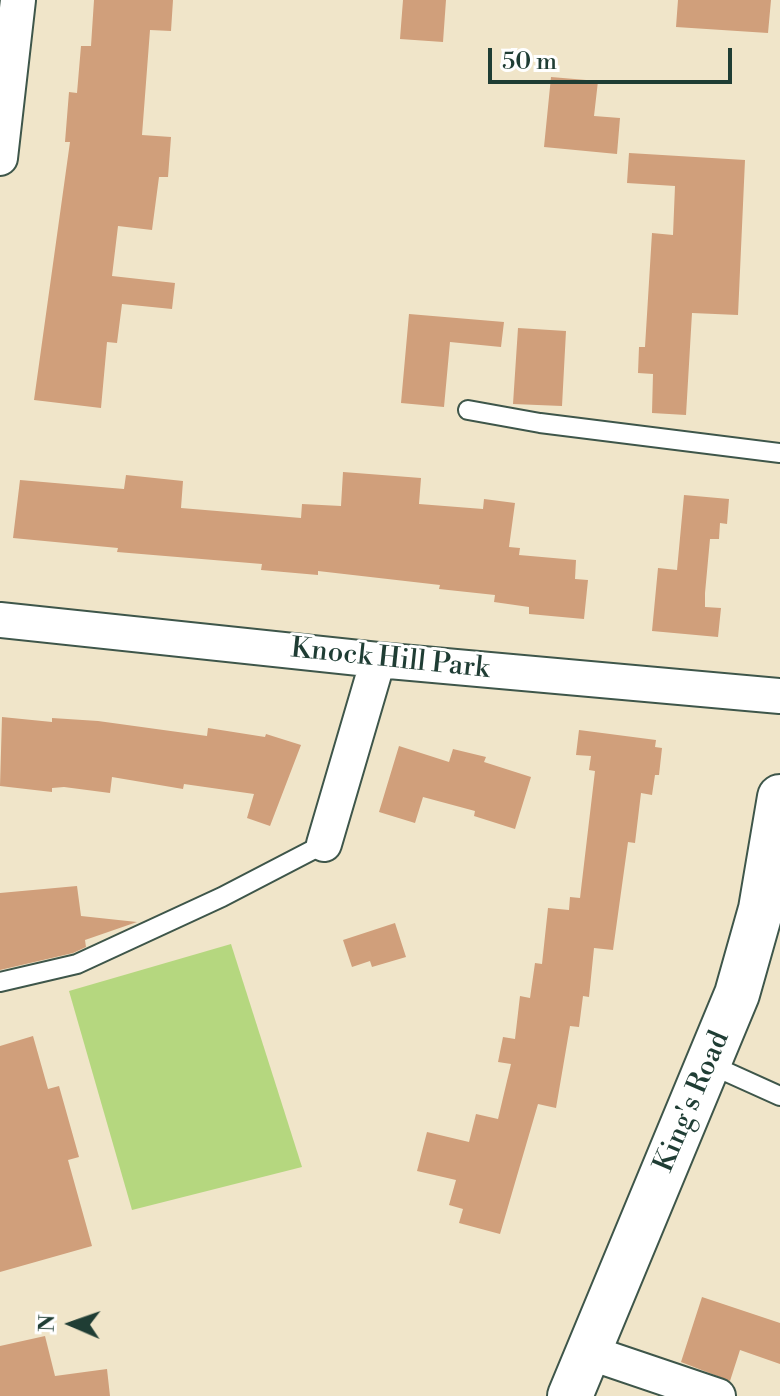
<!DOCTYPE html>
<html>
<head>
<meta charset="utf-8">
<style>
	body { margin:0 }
	#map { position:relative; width:780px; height:1396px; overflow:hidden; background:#f0e5c9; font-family:"Libre Bodoni",serif }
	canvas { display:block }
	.north { position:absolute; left:32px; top:1284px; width:80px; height:80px; -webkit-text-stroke:6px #fff; paint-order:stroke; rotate:272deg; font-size:22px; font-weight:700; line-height:32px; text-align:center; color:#1f3d34 }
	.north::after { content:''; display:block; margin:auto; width:28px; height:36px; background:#1f3d34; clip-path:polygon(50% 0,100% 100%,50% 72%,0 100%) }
	.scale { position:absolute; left:488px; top:48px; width:244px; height:36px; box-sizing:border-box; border:4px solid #1f3d34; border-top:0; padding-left:10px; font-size:24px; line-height:28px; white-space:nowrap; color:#1f3d34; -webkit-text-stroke:6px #fff; paint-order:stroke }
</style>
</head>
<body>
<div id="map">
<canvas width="780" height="1396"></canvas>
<div class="north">N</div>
<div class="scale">50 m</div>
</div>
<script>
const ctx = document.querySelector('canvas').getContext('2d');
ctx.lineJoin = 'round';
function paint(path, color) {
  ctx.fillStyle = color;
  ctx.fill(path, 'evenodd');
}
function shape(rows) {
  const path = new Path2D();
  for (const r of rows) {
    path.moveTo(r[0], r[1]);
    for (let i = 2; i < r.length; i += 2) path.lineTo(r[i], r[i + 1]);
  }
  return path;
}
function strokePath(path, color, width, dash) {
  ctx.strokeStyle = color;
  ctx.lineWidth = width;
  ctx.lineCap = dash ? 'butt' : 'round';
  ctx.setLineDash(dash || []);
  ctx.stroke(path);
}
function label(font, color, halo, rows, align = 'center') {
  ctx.font = font + ' "Libre Bodoni",serif';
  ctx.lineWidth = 6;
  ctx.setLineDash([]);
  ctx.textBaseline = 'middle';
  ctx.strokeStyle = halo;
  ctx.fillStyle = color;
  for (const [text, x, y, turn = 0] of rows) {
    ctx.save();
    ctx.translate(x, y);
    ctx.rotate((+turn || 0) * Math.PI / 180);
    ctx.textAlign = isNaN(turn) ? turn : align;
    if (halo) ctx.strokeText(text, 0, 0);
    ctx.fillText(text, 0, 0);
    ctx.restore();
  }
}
paint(shape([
	[231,944,302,1167,132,1210,69,991]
]), '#b5d77f');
paint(shape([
	[94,0,173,0,171,31,150,30,142,135,171,137,168,177,159,177,152,230,118,226,112,276,175,283,172,309,122,304,117,343,107,342,101,408,34,400,70,142,65,142,69,92,77,93,81,46,91,46],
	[403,0,446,0,443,42,400,39],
	[678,0,771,0,768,33,676,27],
	[551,77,598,81,594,116,620,118,617,154,544,147],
	[629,153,745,160,738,315,692,313,686,415,652,413,653,374,638,373,639,347,645,347,652,233,673,235,675,186,627,183],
	[409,314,504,322,501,347,450,342,444,407,401,403],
	[518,328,566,331,562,406,513,404],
	[343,472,421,478,419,504,483,509,484,499,515,503,509,547,520,548,519,555,576,560,575,579,588,580,584,619,529,614,529,607,494,602,495,595,439,589,440,585,318,571,318,575,261,570,262,564,117,552,118,548,13,538,20,480,124,489,126,475,183,481,181,508,301,518,302,504,341,506],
	[684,495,729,499,727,524,720,523,719,539,710,539,705,593,705,607,721,608,718,637,652,631,658,568,677,570],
	[2,717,52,722,52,718,98,721,207,736,208,728,265,737,266,734,301,745,270,826,247,818,254,794,184,784,183,789,112,777,110,793,64,787,52,788,52,792,0,786],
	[579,730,656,740,655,747,662,748,659,775,655,775,652,795,641,793,635,843,628,842,613,950,594,948,589,997,583,996,579,1027,570,1026,556,1108,538,1104,500,1234,459,1223,463,1209,449,1205,456,1180,417,1171,427,1132,469,1142,476,1114,498,1119,511,1064,498,1062,503,1037,515,1039,520,996,530,998,535,963,542,964,548,908,569,910,570,897,580,898,595,771,589,770,591,756,576,755],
	[399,746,449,762,453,749,486,757,484,762,531,777,515,829,474,816,475,811,423,797,415,823,379,812],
	[77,886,81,916,137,922,85,940,86,947,73,953,0,970,0,893],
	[395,923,406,957,372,967,370,961,352,967,343,940],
	[33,1036,48,1089,59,1086,79,1157,68,1160,92,1246,0,1272,0,1046],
	[702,1297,780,1323,780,1364,740,1350,730,1381,681,1362],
	[45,1336,55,1376,107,1369,110,1396,0,1396,0,1346]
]), '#d09f7b');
const service = shape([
	[468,410,540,423,780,453],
	[0,982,77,964,222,897,324,844],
	[709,1064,780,1096]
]);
const minor = shape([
	[0,158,18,0],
	[0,620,378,660,780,696],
	[324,844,378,660],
	[588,1352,718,1396]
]);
const tertiary = shape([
	[570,1396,737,994,761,909,780,797]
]);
strokePath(service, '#3e564a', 22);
strokePath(minor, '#3e564a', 38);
strokePath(tertiary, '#3e564a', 48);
strokePath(service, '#fff', 18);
strokePath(minor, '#fff', 34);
strokePath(tertiary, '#fff', 44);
label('28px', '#1f3d34', '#fff', [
	["Knock Hill Park",390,660,6],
	["King's Road",693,1102,-67]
]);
</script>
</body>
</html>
